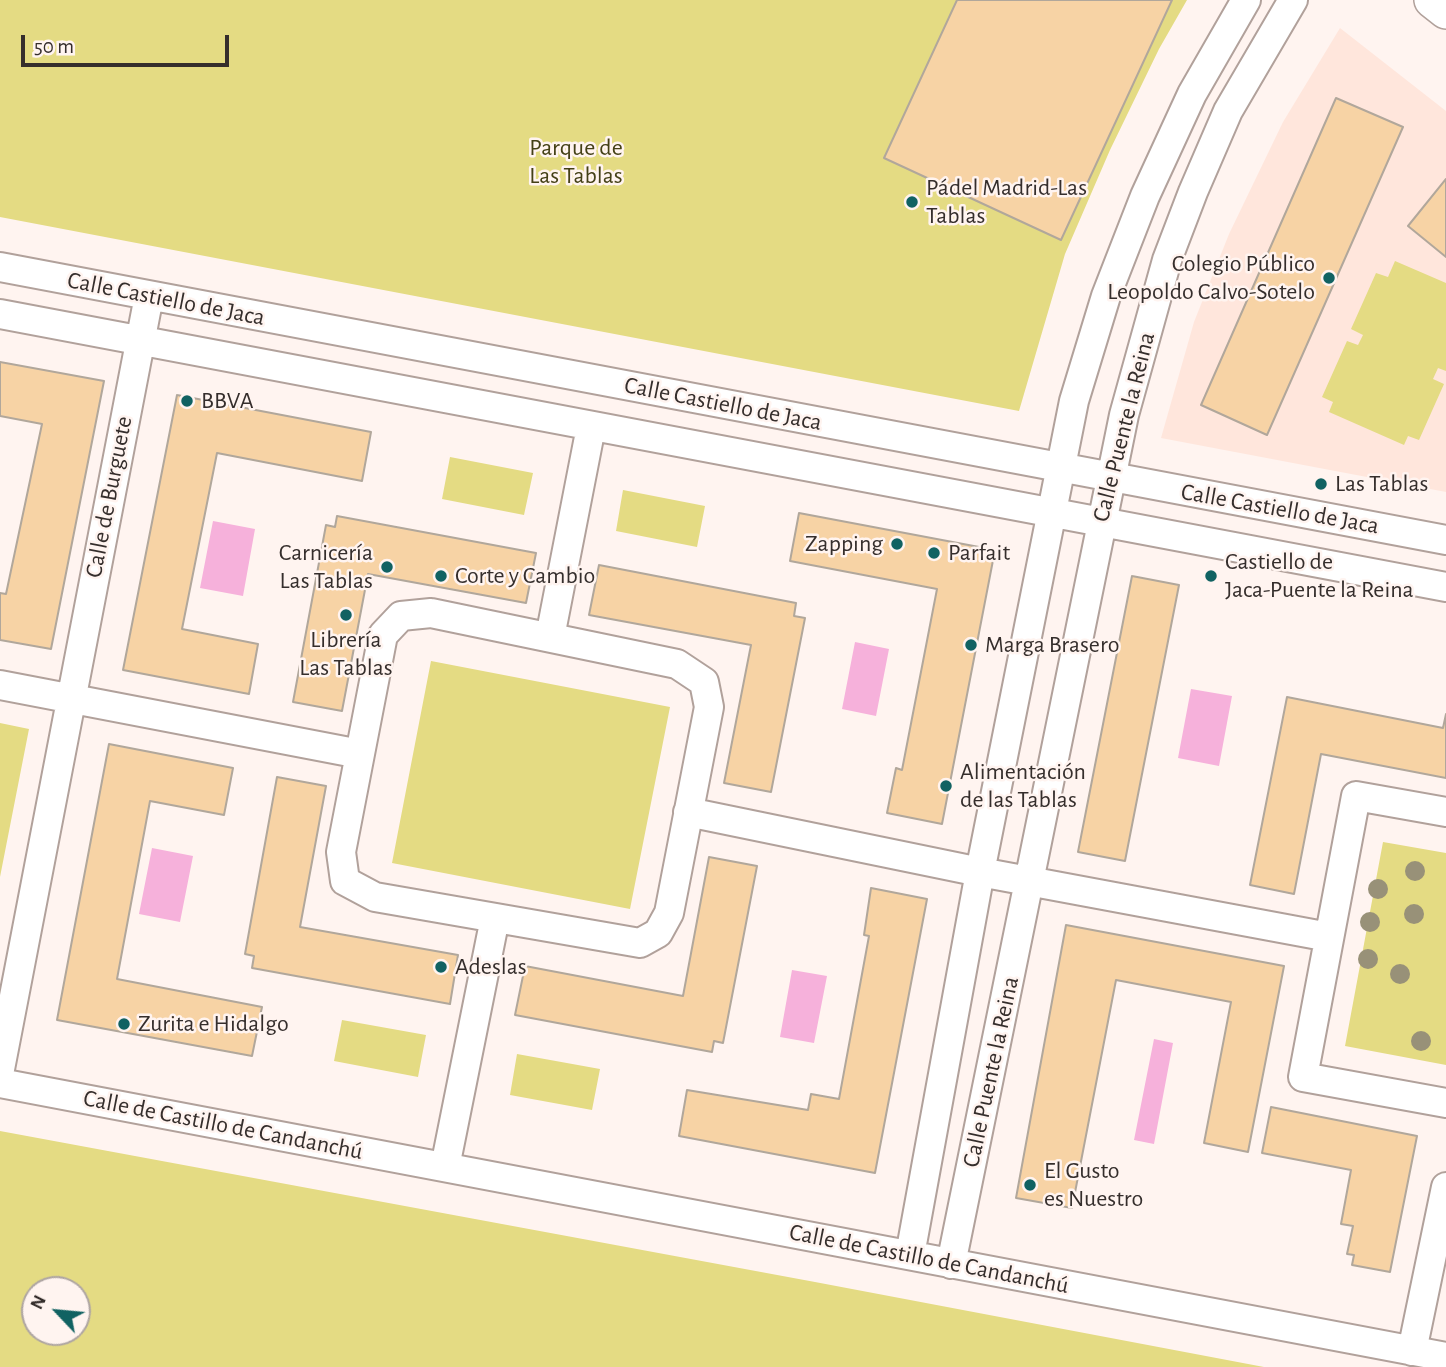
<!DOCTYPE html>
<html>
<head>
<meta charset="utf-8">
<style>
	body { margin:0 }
	#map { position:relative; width:1446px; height:1367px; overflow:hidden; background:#fff4f0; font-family:"Alegreya Sans",sans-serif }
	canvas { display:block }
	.north { position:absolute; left:21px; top:1276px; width:70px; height:70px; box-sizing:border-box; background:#fff4f0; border:2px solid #aea5a2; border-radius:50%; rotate:296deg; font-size:19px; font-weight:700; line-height:28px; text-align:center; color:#352e2c }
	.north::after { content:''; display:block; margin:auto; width:24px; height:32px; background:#116262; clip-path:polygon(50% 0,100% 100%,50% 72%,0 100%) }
	.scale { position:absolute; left:21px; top:35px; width:208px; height:32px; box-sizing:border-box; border:4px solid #352e2c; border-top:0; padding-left:9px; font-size:21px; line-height:24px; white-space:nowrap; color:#352e2c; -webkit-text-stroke:5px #fff4f0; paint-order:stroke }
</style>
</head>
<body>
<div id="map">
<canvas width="1446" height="1367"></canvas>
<div class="north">N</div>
<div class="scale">50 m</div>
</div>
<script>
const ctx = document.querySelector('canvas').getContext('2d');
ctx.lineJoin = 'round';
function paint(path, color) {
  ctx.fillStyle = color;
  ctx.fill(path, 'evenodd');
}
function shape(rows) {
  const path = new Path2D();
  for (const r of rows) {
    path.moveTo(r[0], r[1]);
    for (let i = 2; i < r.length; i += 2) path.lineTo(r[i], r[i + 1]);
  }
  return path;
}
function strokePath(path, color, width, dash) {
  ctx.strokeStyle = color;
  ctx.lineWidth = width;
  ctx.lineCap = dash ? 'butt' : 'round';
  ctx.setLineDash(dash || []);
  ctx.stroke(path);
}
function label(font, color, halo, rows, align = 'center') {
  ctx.font = font + ' "Alegreya Sans",sans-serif';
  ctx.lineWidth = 5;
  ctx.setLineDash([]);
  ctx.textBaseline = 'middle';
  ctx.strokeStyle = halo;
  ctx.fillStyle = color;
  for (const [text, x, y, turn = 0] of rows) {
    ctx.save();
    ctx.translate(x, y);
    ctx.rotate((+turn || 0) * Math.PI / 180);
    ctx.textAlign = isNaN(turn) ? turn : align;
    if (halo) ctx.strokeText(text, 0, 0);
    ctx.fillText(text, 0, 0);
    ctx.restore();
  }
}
paint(shape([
	[1340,28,1446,111,1446,492,1161,438,1194,322,1229,234,1283,122]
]), '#ffe6dc');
paint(shape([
	[0,0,1187,0,1159,49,1110,150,1065,254,1019,411,0,217],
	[1395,261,1446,283,1446,371,1438,368,1433,379,1444,384,1419,440,1408,436,1404,445,1329,412,1333,402,1322,397,1347,341,1358,345,1363,335,1351,329,1376,273,1388,277],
	[450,457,533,473,524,515,442,499],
	[623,490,705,506,697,547,616,531],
	[431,661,670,707,630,909,392,863],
	[0,723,29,729,0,877],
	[1383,842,1446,853,1446,1065,1345,1046],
	[342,1020,426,1035,418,1077,334,1061],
	[517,1054,600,1069,592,1110,510,1095],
	[0,1131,815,1282,1264,1367,0,1367],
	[35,1290,77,1290,77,1332,35,1332]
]), '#e4db83');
paint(shape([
	[213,521,255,529,243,596,200,588],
	[855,642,889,649,876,716,842,709],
	[1191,689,1232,696,1219,766,1178,758],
	[152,848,193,856,180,922,139,914],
	[792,970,827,976,814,1043,780,1037],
	[1154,1039,1173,1043,1154,1144,1134,1140]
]), '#f6b1db');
const building = shape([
	[957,0,1172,0,1061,240,884,158,957,0],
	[1336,98,1403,127,1267,435,1201,405,1336,98],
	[1446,179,1446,257,1408,226,1446,179],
	[0,362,104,381,51,649,0,640,0,593,6,594,42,424,0,416,0,362],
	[177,395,371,432,362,481,217,453,182,629,258,644,249,694,123,670,177,395],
	[799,513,995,550,942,824,887,813,896,768,902,770,937,589,790,561,799,513],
	[337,516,536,553,526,603,368,574,342,711,293,702,326,525,335,527,337,516],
	[599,565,796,603,794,616,805,618,771,792,724,783,751,645,589,615,599,565],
	[1132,576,1179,585,1125,861,1078,852,1132,576],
	[1287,697,1443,728,1446,714,1446,778,1321,754,1294,894,1250,885,1287,697],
	[109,744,233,768,224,815,150,801,117,979,262,1007,252,1056,57,1020,109,744],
	[277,777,326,786,300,927,458,955,450,1004,252,968,254,956,245,954,277,777],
	[709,857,757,866,723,1043,714,1041,712,1052,515,1015,525,966,683,996,709,857],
	[871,888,927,899,875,1173,679,1136,687,1090,808,1110,811,1094,839,1099,869,936,864,935,871,888],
	[1066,925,1284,966,1248,1152,1204,1143,1231,1002,1116,980,1072,1208,1016,1198,1066,925],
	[1271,1107,1417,1136,1390,1272,1352,1265,1354,1255,1347,1254,1353,1226,1341,1224,1351,1170,1262,1153,1271,1107]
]);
paint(building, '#f7d3a5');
strokePath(building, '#b1a79b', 2);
const minor = shape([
	[0,267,1446,540],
	[0,314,1446,587],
	[431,613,677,664,704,682,709,707,669,913,658,933,640,943,375,897,345,881,341,852,383,635,401,616,431,613],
	[550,637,591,427],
	[0,685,360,754],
	[688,812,980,872,1329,937],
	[1446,812,1356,796,1303,1077,1446,1103],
	[0,1069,149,296],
	[0,1083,1446,1357],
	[445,1167,495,918],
	[910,1255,980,872,1074,401,1106,296,1145,196,1192,94,1246,0],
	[951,1264,1124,415,1167,260,1193,192,1228,111,1293,0],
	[1412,1351,1446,1187]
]);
const tertiary = shape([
	[1432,0,1446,11]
]);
strokePath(minor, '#b1a19b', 32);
strokePath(tertiary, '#b1a19b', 38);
strokePath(minor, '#fff', 28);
strokePath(tertiary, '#fff', 35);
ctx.fillStyle = '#989178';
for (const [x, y] of [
	[1415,871],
	[1378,889],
	[1414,914],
	[1370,922],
	[1368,959],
	[1400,974],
	[1421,1041]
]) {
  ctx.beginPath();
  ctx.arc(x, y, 10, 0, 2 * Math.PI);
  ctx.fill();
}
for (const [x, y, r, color] of [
	[912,202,7,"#116262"],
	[1329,278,7,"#116262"],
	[187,401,7,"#116262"],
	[1321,484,7,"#116262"],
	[897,544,7,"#116262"],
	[934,553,7,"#116262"],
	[387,567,7,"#116262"],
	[441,576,7,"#116262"],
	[1211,576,7,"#116262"],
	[346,615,7,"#116262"],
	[971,645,7,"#116262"],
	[946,786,7,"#116262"],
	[441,967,7,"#116262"],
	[124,1024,7,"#116262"],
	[1030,1185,7,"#116262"]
]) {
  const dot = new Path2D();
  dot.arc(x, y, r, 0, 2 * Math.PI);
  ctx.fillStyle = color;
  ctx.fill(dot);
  strokePath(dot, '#fff4f0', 2.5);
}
label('24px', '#444016', '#fff4f0', [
	["Parque de",576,148],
	["Las Tablas",576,176]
]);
label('24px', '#352e2c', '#fff4f0', [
	["Pádel Madrid-Las",926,188],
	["Tablas",926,216],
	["Colegio Público",1315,264,"right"],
	["Leopoldo Calvo-Sotelo",1315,292,"right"],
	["BBVA",201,401],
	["Las Tablas",1335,484],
	["Zapping",883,544,"right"],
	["Carnicería",373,553,"right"],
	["Las Tablas",373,581,"right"],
	["Parfait",948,553],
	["Castiello de",1225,562],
	["Jaca-Puente la Reina",1225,590],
	["Corte y Cambio",455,576],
	["Librería",346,640,"center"],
	["Las Tablas",346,668,"center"],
	["Marga Brasero",985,645],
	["Alimentación",960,772],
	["de las Tablas",960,800],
	["Adeslas",455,967],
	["Zurita e Hidalgo",138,1024],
	["El Gusto",1044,1171],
	["es Nuestro",1044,1199]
], 'left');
label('24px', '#352e2c', '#fff4f0', [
	["Calle Castiello de Jaca",166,299,11],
	["Calle Castiello de Jaca",723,404,11],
	["Calle Puente la Reina",1124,427,-76],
	["Calle de Burguete",109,497,-79],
	["Calle Castiello de Jaca",1280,509,10],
	["Calle Puente la Reina",991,1072,-78],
	["Calle de Castillo de Candanchú",223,1125,11],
	["Calle de Castillo de Candanchú",929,1259,11]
]);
</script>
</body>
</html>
